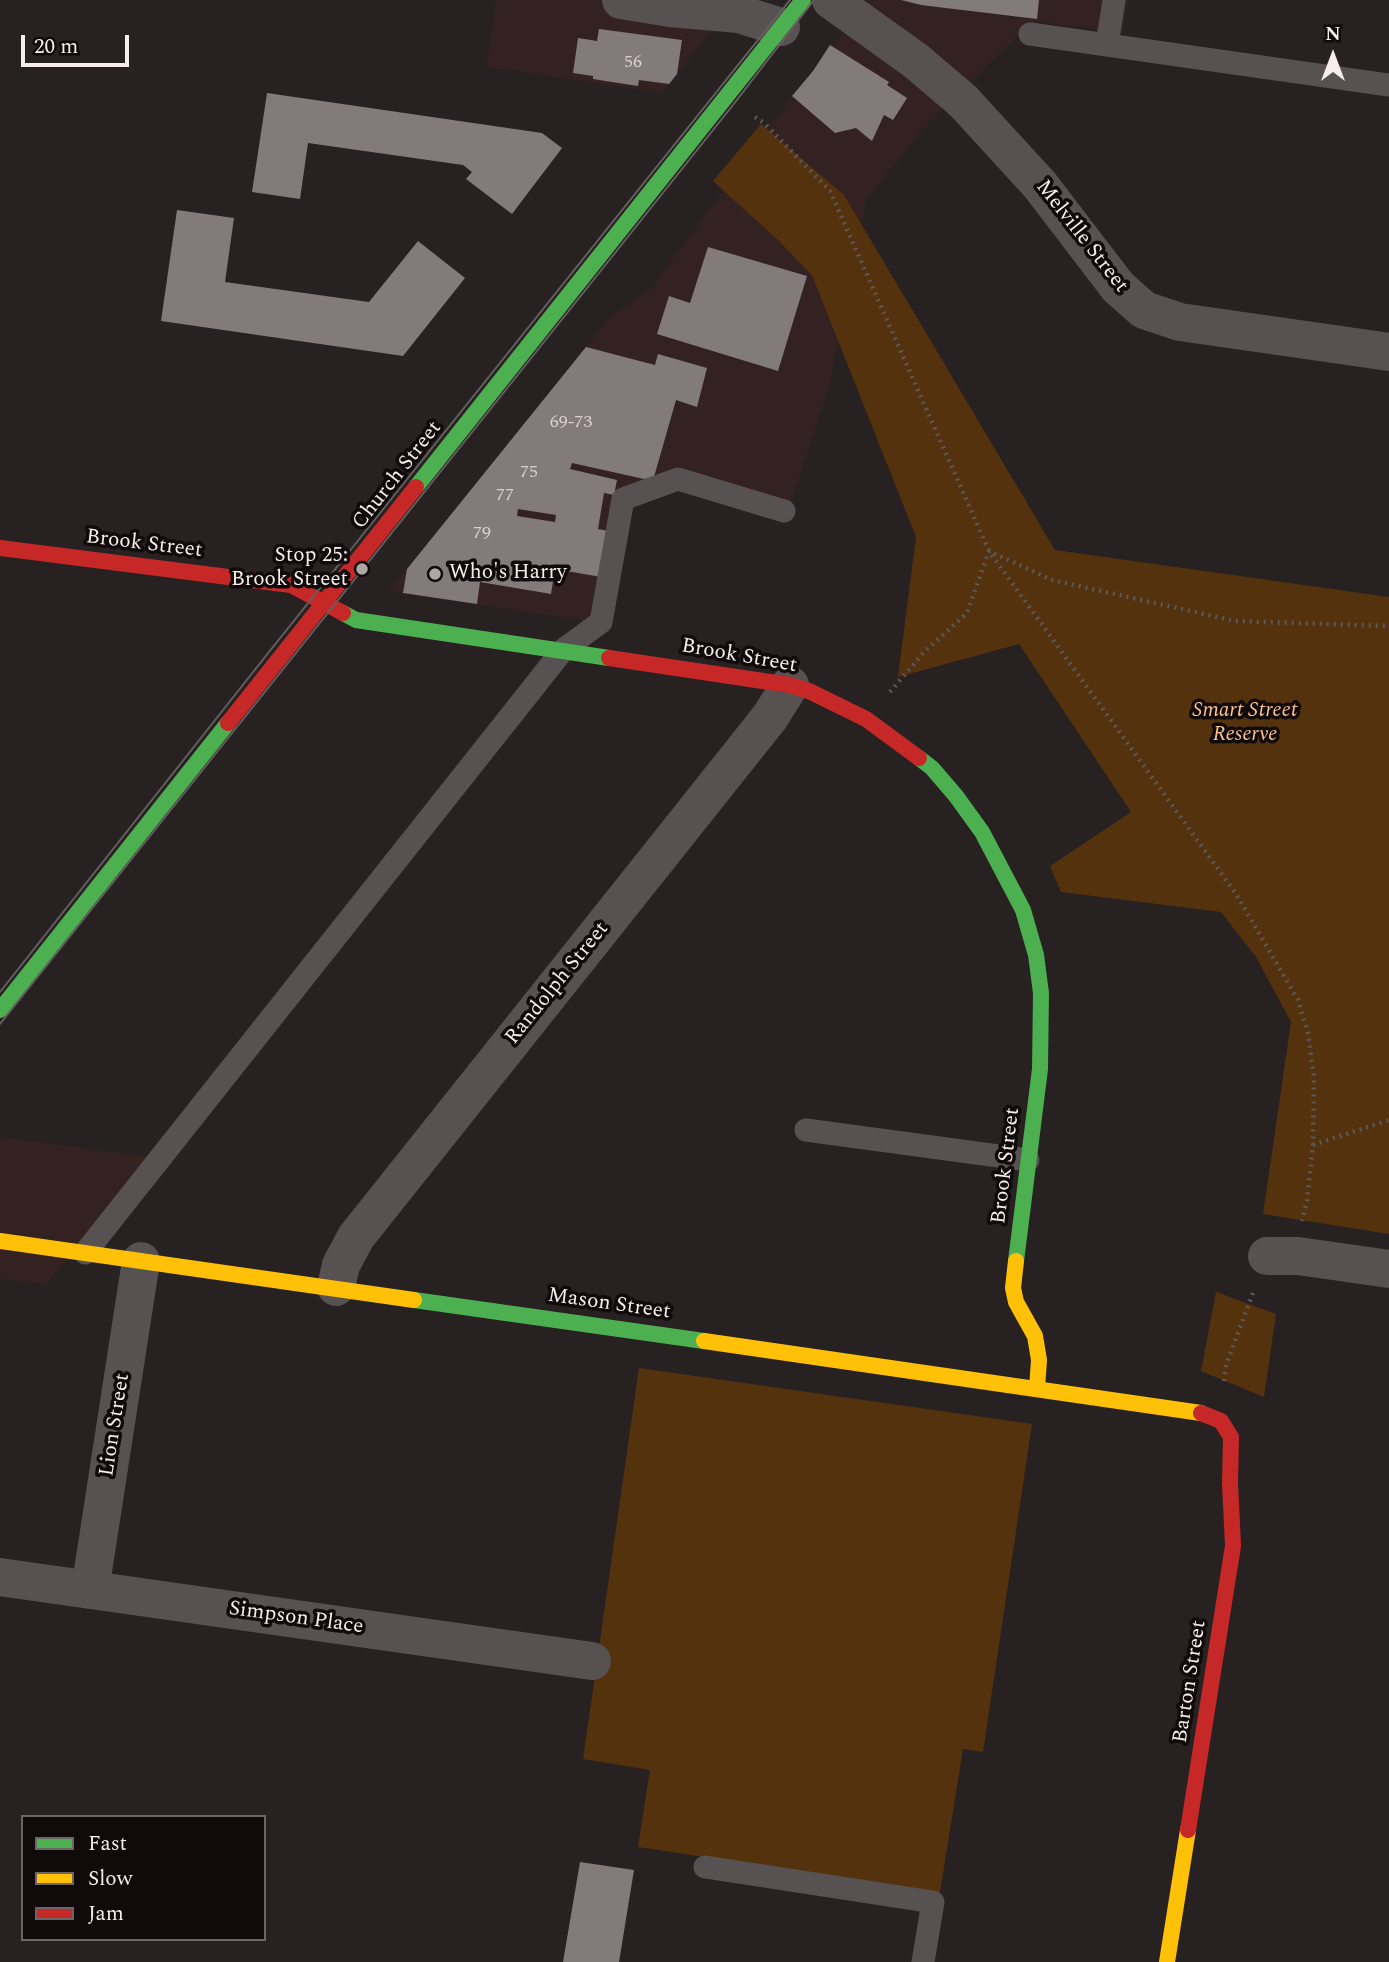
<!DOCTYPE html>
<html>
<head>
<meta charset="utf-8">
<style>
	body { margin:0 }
	#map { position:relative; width:1389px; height:1962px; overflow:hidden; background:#282121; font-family:Spectral,serif }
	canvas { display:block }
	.legend { position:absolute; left:21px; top:1815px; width:245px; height:126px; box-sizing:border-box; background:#100a0a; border:2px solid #6c6565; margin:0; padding:9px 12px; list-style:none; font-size:21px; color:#f7eded }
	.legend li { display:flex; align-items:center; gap:14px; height:35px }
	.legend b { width:35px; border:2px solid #6c6565 }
	.north { position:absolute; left:1298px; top:21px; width:70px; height:70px; -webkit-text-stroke:5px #100a0a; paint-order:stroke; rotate:0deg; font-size:19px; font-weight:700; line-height:28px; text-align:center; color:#f7eded }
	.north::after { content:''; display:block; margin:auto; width:24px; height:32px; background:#f7eded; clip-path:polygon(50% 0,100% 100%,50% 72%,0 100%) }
	.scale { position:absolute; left:21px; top:35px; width:108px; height:32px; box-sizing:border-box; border:4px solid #f7eded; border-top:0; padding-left:9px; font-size:21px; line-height:24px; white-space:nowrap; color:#f7eded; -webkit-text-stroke:5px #100a0a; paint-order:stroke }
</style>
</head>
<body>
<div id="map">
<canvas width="1389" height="1962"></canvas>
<ul class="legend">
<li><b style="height:9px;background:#4caf50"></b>Fast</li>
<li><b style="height:9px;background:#ffc107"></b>Slow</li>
<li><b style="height:9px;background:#c62828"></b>Jam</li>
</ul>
<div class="north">N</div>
<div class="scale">20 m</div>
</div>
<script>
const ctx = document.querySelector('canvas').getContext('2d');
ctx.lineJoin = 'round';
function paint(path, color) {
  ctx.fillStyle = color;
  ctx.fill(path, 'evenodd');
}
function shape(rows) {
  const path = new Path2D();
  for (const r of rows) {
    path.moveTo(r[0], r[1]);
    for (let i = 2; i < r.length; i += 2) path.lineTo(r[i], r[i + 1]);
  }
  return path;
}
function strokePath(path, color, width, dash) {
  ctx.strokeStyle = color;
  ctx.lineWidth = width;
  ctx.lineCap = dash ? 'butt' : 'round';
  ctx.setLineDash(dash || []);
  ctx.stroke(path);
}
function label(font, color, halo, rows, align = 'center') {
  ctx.font = font + ' Spectral,serif';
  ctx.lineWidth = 7;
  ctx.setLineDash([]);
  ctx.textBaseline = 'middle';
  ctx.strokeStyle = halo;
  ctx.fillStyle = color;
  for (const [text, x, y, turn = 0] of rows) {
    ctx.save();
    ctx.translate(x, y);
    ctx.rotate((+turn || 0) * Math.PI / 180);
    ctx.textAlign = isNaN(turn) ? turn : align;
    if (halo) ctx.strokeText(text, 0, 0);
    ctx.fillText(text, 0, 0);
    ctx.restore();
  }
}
paint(shape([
	[496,0,736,0,662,93,486,67],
	[869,0,1128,0,1123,32,1033,21,923,129,866,201,828,390,785,521,675,490,630,506,611,625,389,591,609,318,650,290,778,115],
	[0,1137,152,1157,46,1285,0,1279]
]), '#342222');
paint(shape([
	[761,124,844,195,1055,550,1389,597,1389,1234,1263,1214,1291,1022,1256,957,1221,912,1061,892,1050,866,1131,812,1019,644,898,677,916,537,812,275,779,241,713,181],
	[1216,1292,1276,1314,1264,1397,1201,1371],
	[639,1368,1032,1424,983,1752,963,1749,940,1892,638,1847,650,1770,583,1759]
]), '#55320e');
paint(shape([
	[901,0,1039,0,1037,19,921,5],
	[599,29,682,40,677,74,669,84,639,80,638,86,593,79,593,76,573,73,578,38,597,41],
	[830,45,889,82,887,85,907,98,893,120,884,115,872,141,856,128,835,133,792,96,813,71],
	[267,93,542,133,562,148,512,214,466,179,472,172,463,165,308,143,300,199,252,192],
	[177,210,234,218,225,282,369,302,418,241,465,278,403,356,161,321],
	[708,247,807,276,778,371,657,334,669,296,690,303],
	[586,347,655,365,658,354,707,368,697,407,676,400,654,477,644,479,572,463,570,469,617,480,614,495,604,493,598,529,609,531,601,577,555,569,551,594,480,582,477,604,403,593,407,569],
	[518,509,556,515,555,522,517,516],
	[580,1862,634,1870,619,1962,563,1962]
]), '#827b7a');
strokePath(shape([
	[755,117,764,123,830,191,989,551,1236,894,1298,1000,1308,1033,1314,1078,1313,1145,1307,1201,1302,1221],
	[890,692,924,652,967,613,989,551,1052,580,1235,621,1389,626],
	[1313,1145,1389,1120],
	[1224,1381,1226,1365,1254,1290]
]), '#5d5858', 4.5, [2, 5]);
strokePath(shape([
	[1030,34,1389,85],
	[1107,45,1114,0],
	[806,1130,1028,1160],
	[85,1253,563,650,601,622,623,499,678,479,784,511],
	[705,1867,933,1902,923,1962]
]), '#575151', 23);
strokePath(shape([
	[621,0,670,8,739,14,781,27],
	[831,0,916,61,963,101,1040,185,1118,287,1144,310,1180,322,1389,352],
	[1267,1256,1298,1256,1389,1269],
	[336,1287,341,1265,356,1237,770,717,790,685],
	[0,1577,592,1661],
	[90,1590,141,1261]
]), '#575151', 38);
strokePath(shape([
	[416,487,803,0],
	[343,613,356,620,609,658],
	[919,758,932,768,956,796,982,832,1023,910,1036,955,1041,993,1040,1069,1016,1261],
	[0,1010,228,723],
	[414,1300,704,1341]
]), '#4caf50', 16);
strokePath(shape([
	[0,1241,414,1300],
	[1016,1261,1013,1288,1016,1302,1035,1336,1039,1360,1037,1388],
	[704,1341,1201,1413],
	[1167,1962,1188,1830]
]), '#ffc107', 16);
strokePath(shape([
	[0,548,291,585,343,613],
	[609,658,790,685,809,691,866,719,919,758],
	[228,723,416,487],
	[1188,1830,1233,1546,1230,1484,1231,1437,1221,1421,1201,1413]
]), '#c62828', 16);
strokePath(shape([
	[0,992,261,662,790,0],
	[0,1024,733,105,814,0]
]), '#645f5f', 2);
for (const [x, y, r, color] of [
	[362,569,7,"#afa6a6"],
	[435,574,7,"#afa6a6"]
]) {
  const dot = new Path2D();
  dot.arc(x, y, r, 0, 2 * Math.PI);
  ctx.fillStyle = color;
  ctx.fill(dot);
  strokePath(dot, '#100a0a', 2.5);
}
label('18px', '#dad0d0', null, [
	["56",633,63],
	["69-73",571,423],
	["75",529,473],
	["77",505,496],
	["79",482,534]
]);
label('21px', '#f7eded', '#100a0a', [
	["Melville Street",1081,237,52],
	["Church Street",398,476,-52],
	["Brook Street",144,545,7],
	["Brook Street",739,657,10],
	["Randolph Street",558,984,-51],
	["Brook Street",1007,1166,-83],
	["Mason Street",609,1305,8],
	["Lion Street",116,1425,-81],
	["Simpson Place",296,1619,8],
	["Barton Street",1191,1682,-81]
]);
label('21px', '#f7eded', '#100a0a', [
	["Stop 25:",348,557],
	["Brook Street",348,581],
	["Who's Harry",449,574,"left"]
], 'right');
label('italic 21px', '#fcc291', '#100a0a', [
	["Smart Street",1245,712],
	["Reserve",1245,736]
]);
</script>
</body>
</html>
